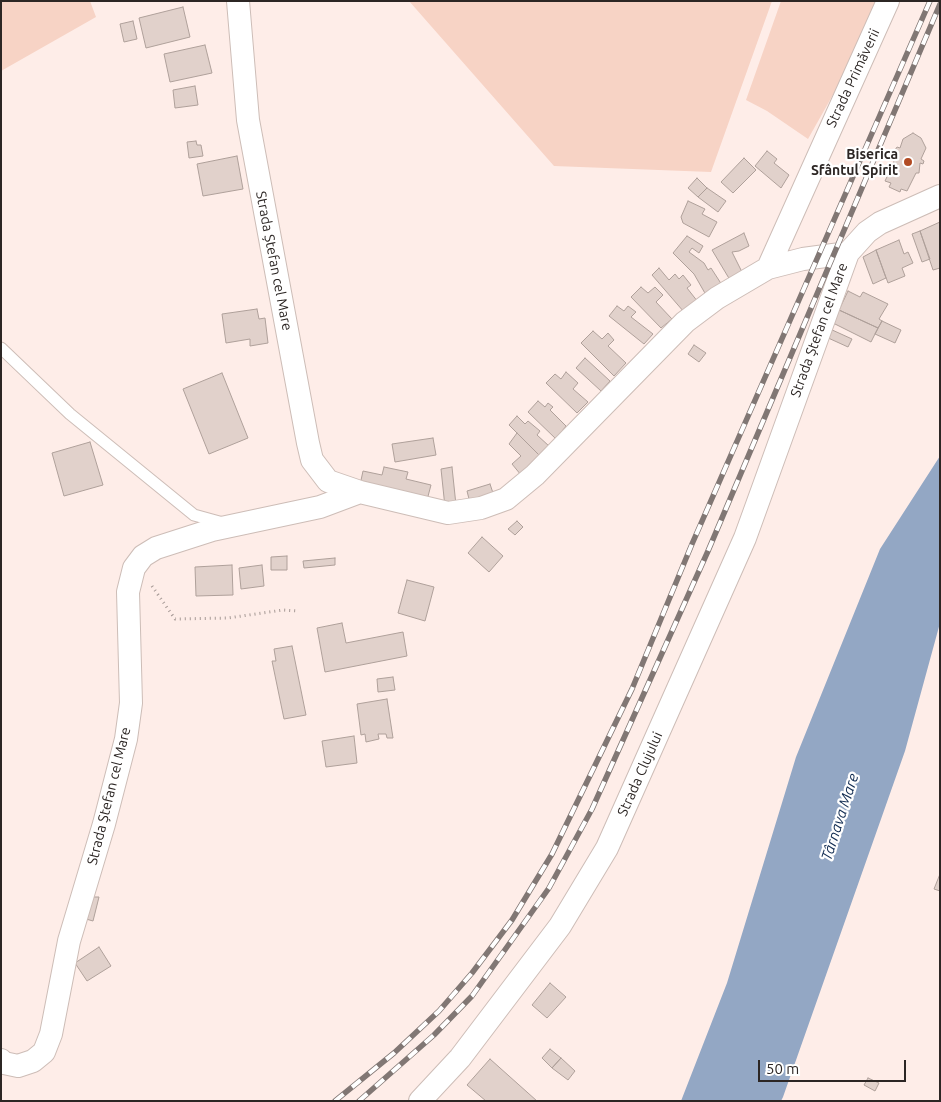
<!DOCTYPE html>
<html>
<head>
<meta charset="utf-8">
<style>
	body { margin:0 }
	#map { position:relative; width:941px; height:1102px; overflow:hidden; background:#feede8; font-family:Ubuntu,sans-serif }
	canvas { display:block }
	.frame { position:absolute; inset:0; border:2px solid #2c2624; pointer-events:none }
	.scale { position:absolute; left:758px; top:1060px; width:148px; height:22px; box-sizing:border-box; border:2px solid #2c2624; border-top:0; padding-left:6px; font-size:15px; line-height:18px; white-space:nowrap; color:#2c2624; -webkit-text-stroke:4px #fff; paint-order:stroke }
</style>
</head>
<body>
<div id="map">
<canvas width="941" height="1102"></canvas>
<div class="frame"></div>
<div class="scale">50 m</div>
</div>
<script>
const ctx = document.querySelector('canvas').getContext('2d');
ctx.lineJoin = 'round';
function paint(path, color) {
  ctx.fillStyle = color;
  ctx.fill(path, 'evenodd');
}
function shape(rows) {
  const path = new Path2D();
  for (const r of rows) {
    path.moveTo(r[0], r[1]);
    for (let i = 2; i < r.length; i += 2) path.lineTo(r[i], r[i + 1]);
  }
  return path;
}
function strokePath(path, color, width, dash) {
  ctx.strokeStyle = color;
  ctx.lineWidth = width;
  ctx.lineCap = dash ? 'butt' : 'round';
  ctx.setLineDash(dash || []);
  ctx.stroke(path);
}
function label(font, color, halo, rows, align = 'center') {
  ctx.font = font + ' Ubuntu,sans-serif';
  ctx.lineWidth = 4.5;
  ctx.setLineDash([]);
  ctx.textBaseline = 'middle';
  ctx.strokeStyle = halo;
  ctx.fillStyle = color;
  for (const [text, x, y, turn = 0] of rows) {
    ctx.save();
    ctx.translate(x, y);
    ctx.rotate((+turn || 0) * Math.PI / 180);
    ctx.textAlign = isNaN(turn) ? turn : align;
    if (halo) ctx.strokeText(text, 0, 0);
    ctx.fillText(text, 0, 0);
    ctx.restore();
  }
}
paint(shape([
	[1,1,90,1,96,17,1,71],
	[409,1,772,1,711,172,554,166],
	[781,1,881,1,865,38,808,139,767,111,746,100]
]), '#f7d3c5');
paint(shape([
	[940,456,940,623,905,751,783,1097,781,1101,681,1101,727,983,796,757,880,549]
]), '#93a7c4');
const building = shape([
	[183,7,190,37,146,48,139,18,183,7],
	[133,21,137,39,124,42,120,24,133,21],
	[205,45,212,73,170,82,164,54,205,45],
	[195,86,198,105,175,108,173,90,195,86],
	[913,133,921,138,926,148,921,159,924,161,923,164,920,163,919,173,916,173,907,191,901,189,900,192,889,187,891,183,885,181,894,162,892,157,895,157,898,152,895,150,897,147,900,148,903,139,913,133],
	[196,141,197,145,201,145,203,156,189,158,187,142,196,141],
	[767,151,777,159,774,163,789,175,781,188,755,166,767,151],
	[237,156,243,189,203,196,197,164,237,156],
	[744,158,756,170,733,193,721,182,744,158],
	[697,178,707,188,698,197,688,188,697,178],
	[707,188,726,201,718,212,698,197,707,188],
	[688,201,705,209,702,214,717,222,709,237,683,223,681,217,688,201],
	[940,222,940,268,933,270,920,231,940,222],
	[920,231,930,259,922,262,912,234,920,231],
	[744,233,749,246,739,251,732,252,742,272,730,280,712,250,744,233],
	[687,236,703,246,699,253,692,248,689,252,704,263,708,270,711,268,722,285,706,295,694,274,673,253,687,236],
	[899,240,904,254,908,252,913,263,902,268,905,276,888,283,876,250,899,240],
	[876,250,886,278,873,284,863,257,876,250],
	[659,268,669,280,675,274,679,279,683,275,691,285,687,288,698,302,684,312,652,275,659,268],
	[641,287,648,293,655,287,663,295,656,302,672,319,661,328,631,297,641,287],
	[848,291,860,297,863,292,888,304,879,319,882,321,878,328,839,310,848,291],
	[617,306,624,311,628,306,636,312,631,317,653,334,644,344,609,316,617,306],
	[257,309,259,319,265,318,268,343,250,346,250,339,226,343,222,314,257,309],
	[839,310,878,328,871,342,833,323,839,310],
	[882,321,901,330,895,343,875,334,882,321],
	[830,329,852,339,848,347,826,337,830,329],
	[593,331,602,339,608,333,614,340,608,346,626,363,614,376,581,343,593,331],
	[694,345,706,353,699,362,688,354,694,345],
	[585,358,610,381,601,391,576,368,585,358],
	[566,372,578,383,573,389,588,402,577,413,546,383,555,374,561,379,566,372],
	[222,373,248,438,209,454,183,389,222,373],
	[538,401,545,407,548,403,553,407,550,410,566,426,556,439,528,412,538,401],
	[517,416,525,424,528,421,540,431,537,435,549,446,540,456,509,425,517,416],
	[517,433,540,456,521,475,512,464,521,456,509,444,517,433],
	[433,438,436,455,395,462,392,444,433,438],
	[90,442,103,485,64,496,52,453,90,442],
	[384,467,408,472,406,479,431,485,427,500,360,485,363,471,382,475,384,467],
	[452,467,456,505,445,507,441,469,452,467],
	[490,484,494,496,470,503,467,491,490,484],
	[517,521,523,527,515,535,508,529,517,521],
	[482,537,503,556,489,572,468,553,482,537],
	[287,556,287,570,271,570,271,557,287,556],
	[335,558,335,565,304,568,303,561,335,558],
	[232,565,233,595,196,596,195,567,232,565],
	[262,565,264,586,241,589,239,568,262,565],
	[407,580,434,587,425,621,398,613,407,580],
	[342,623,346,643,403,632,407,656,325,672,317,628,342,623],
	[292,646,306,715,284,719,272,661,276,661,274,649,292,646],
	[393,677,395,690,378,692,377,679,393,677],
	[387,699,393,738,387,738,386,734,378,734,379,739,366,742,365,734,361,735,357,704,387,699],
	[354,736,357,763,326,767,322,741,354,736],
	[940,874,940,891,934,889,940,874],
	[89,897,99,897,93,921,86,919,89,897],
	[99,947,111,966,87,981,75,963,99,947],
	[550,983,566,997,547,1018,532,1005,550,983],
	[550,1049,561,1058,552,1068,542,1058,550,1049],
	[561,1058,575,1071,568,1080,552,1068,561,1058],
	[490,1059,537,1101,486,1101,467,1085,490,1059],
	[868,1078,879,1083,875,1091,864,1085,868,1078]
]);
paint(building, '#e1d1cb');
strokePath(building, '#afa09a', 1);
const service = shape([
	[1,348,70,414,194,515,223,523]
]);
const minor = shape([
	[238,1,248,120,308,443,312,460,328,481,360,492,448,513,481,508,506,499,535,475,685,322,717,298,768,268,803,259,848,253],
	[768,268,888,1],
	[1,1060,4,1063,18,1066,33,1061,44,1052,51,1034,69,941,104,824,126,739,131,703,128,592,134,568,143,556,156,548,212,530,320,507,360,492],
	[420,1101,460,1058,560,926,607,848,745,538,848,253,867,232,880,223,940,196]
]);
strokePath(service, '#cdbdb7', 13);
strokePath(minor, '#cdbdb7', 24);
strokePath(shape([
	[152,586,175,619,228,618,283,610,299,611]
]), '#a59995', 3, [1, 4]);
strokePath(service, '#fff', 11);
strokePath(minor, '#fff', 22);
const rail = shape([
	[335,1101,394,1053,439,1011,472,973,512,920,552,854,632,689,692,544,930,1],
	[359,1101,434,1035,472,996,549,888,592,809,708,551,940,4]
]);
strokePath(rail, '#817774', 5.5);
strokePath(rail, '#fff', 4, [11]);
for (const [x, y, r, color] of [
	[908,162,5,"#b24b24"]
]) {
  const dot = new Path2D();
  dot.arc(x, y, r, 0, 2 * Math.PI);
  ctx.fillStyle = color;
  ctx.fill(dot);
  strokePath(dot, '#fff', 2);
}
label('14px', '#2c2624', '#fff', [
	["Strada Primăverii",853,78,-65],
	["Strada Ștefan cel Mare",274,261,79],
	["Strada Ștefan cel Mare",819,330,-70],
	["Strada Clujului",640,774,-66],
	["Strada Ștefan cel Mare",109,796,-76]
]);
label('bold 14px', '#2c2624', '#fff', [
	["Biserica",898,154],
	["Sfântul Spirit",898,170]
], 'right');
label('italic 15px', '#0f2a50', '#fff', [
	["Târnava Mare",840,817,-72]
]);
</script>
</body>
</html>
